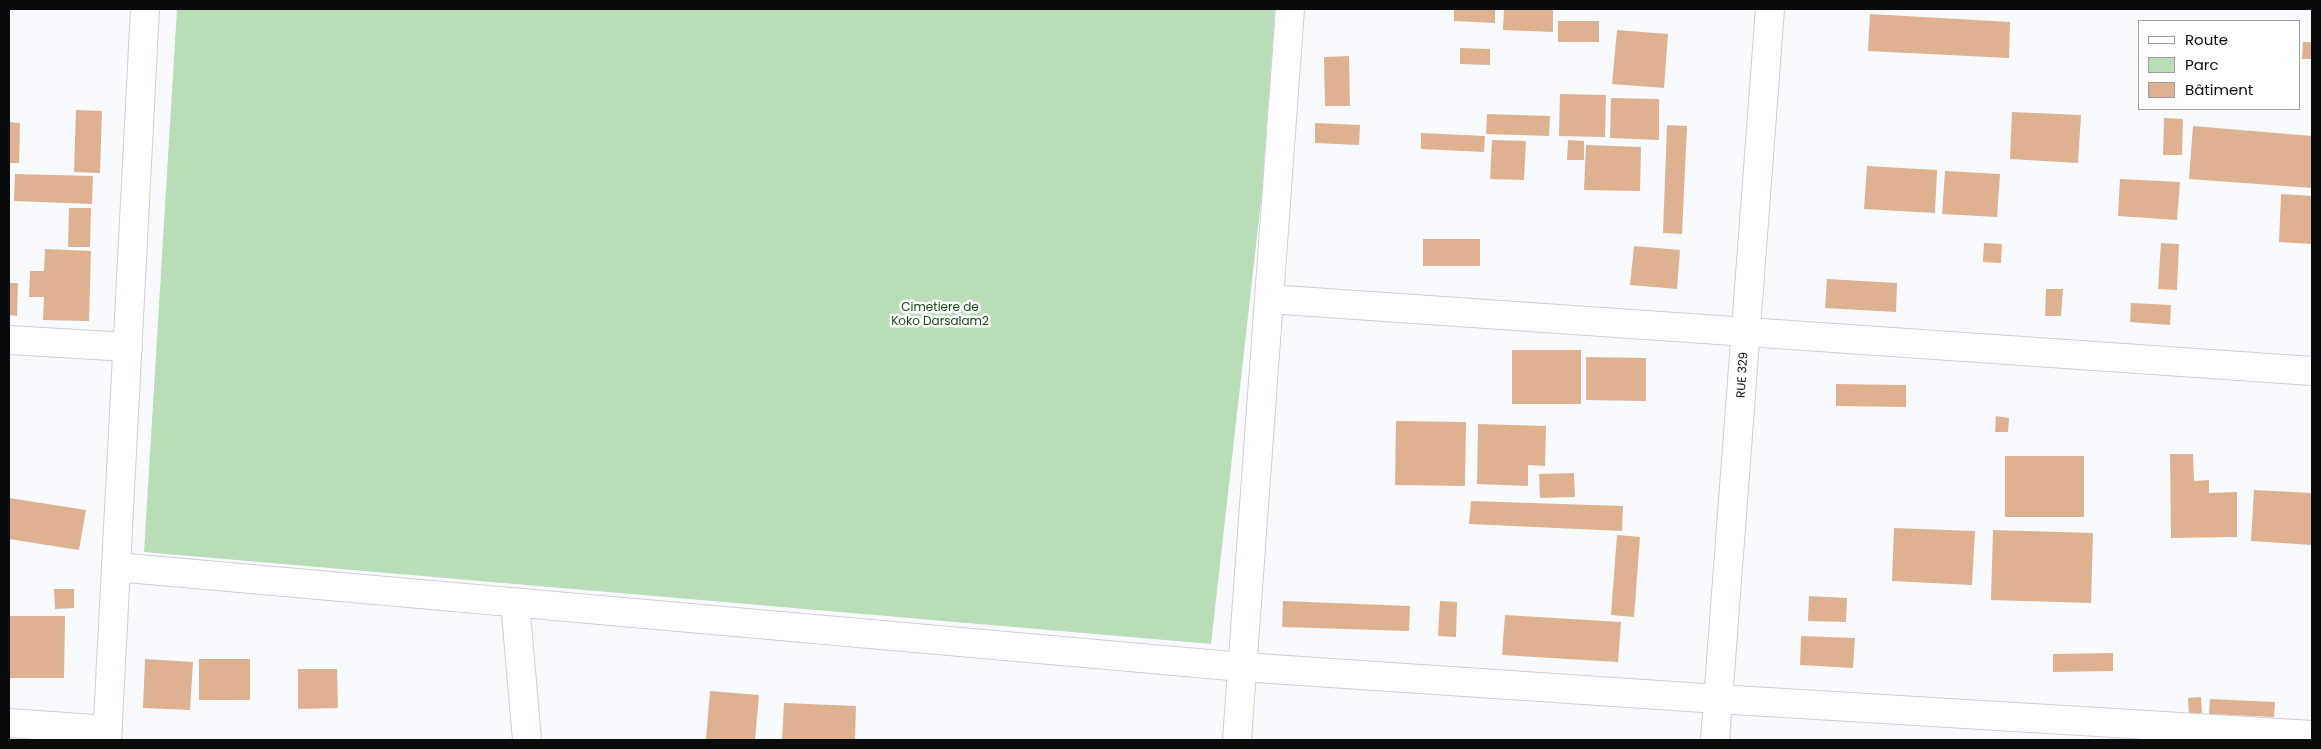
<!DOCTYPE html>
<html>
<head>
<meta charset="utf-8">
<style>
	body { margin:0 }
	#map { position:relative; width:2321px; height:749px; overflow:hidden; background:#f8fafe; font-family:Poppins,sans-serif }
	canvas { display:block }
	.frame { position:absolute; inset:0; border:10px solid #0a0b0d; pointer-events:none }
	.legend { position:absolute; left:2138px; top:20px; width:162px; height:90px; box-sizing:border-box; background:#fff; border:1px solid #9d9d9e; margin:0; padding:6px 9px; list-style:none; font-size:15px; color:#0a0b0d }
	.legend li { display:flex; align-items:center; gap:10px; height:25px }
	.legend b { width:25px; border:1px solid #9d9d9e }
</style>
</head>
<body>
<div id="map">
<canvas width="2321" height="749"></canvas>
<div class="frame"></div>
<ul class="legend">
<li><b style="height:6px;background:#fff"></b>Route</li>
<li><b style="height:14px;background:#b9ddb6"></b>Parc</li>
<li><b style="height:14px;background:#deb291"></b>Bâtiment</li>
</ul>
</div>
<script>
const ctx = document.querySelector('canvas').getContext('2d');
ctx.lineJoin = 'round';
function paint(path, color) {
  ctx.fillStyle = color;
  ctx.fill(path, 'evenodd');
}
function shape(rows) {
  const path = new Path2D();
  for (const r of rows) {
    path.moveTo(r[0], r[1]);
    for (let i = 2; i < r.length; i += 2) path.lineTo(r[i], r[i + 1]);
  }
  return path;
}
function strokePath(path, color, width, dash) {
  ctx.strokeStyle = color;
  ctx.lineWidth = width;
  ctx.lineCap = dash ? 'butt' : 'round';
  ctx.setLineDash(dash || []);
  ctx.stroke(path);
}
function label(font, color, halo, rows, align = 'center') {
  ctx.font = font + ' Poppins,sans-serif';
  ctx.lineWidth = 5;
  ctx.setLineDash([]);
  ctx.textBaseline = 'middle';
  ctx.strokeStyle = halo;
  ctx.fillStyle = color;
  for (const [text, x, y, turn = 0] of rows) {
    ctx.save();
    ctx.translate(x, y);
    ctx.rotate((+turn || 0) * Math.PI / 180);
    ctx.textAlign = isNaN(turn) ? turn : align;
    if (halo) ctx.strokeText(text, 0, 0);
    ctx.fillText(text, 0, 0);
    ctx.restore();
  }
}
paint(shape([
	[177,9,1275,9,1262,192,1211,644,144,552]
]), '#b9ddb6');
paint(shape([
	[1454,9,1495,9,1495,23,1454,21],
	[1504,9,1553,9,1553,32,1503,30],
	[1870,14,2010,22,2009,58,1868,51],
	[1558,21,1599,21,1599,42,1558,42],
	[1617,30,1668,34,1664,88,1612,84],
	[2303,42,2312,42,2312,59,2302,59],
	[1460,48,1490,49,1490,65,1460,64],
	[1349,56,1350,106,1325,106,1324,57],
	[1560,94,1606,95,1605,137,1559,136],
	[1611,98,1659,99,1659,140,1610,138],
	[76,110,102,111,100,173,74,172],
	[2012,112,2081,115,2078,163,2010,159],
	[1487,114,1550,116,1549,136,1486,134],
	[2164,118,2183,119,2182,155,2163,155],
	[9,122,20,123,19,163,9,163],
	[1315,123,1360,125,1359,145,1315,143],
	[1667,125,1687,126,1682,234,1663,233],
	[2193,126,2312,136,2312,188,2189,179],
	[1421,133,1485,136,1484,152,1421,149],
	[1492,140,1526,141,1524,180,1490,179],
	[1568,140,1584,141,1584,160,1567,160],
	[1586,145,1641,147,1640,191,1584,190],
	[1867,166,1937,170,1935,213,1864,209],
	[1945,171,2000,174,1997,217,1942,214],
	[15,174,93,176,92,204,14,201],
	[2120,179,2180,182,2177,220,2118,216],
	[2281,194,2312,196,2312,244,2279,242],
	[69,208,91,208,90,247,68,247],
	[1423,239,1480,239,1480,266,1423,266],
	[1984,243,2002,244,2001,263,1983,262],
	[2161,243,2179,244,2177,290,2158,289],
	[1634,246,1680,250,1677,289,1630,285],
	[45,249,91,251,89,321,43,320,44,297,29,297,30,271,44,271],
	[1827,279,1897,283,1896,312,1825,308],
	[9,283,18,283,17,316,9,315],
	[2046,289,2063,289,2061,316,2045,316],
	[2131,303,2171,305,2170,325,2130,322],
	[1512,350,1581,350,1581,404,1512,404],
	[1586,357,1646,358,1646,401,1586,400],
	[1836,384,1906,385,1906,407,1836,406],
	[1996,416,2009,418,2008,432,1995,432],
	[1396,421,1466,422,1465,486,1395,485],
	[1478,424,1546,426,1545,466,1528,465,1528,486,1477,484],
	[2170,454,2193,454,2194,481,2209,480,2209,493,2237,492,2237,537,2171,538],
	[2005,456,2084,456,2084,517,2005,517],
	[1574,473,1575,497,1540,498,1539,474],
	[2254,490,2312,493,2312,545,2251,541],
	[9,498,86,510,79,550,9,539],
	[1471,501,1623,506,1622,531,1469,524],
	[1894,528,1975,531,1972,585,1892,581],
	[1993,530,2093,533,2091,603,1991,600],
	[1617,535,1640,537,1634,617,1611,615],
	[54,589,74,589,74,608,55,609],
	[1809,596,1847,598,1846,622,1808,621],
	[1283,601,1410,606,1409,631,1282,627],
	[1440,601,1457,602,1456,637,1438,636],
	[1505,615,1621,622,1618,662,1502,655],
	[9,616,65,616,64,678,9,678],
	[1801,636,1855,638,1853,668,1800,665],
	[2113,653,2113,671,2053,672,2053,654],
	[145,659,193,662,190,710,143,708],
	[199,659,250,659,250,700,199,700],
	[298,669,337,669,338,708,298,709],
	[710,691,759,695,755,740,706,739],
	[2201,697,2202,713,2189,714,2188,698],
	[2210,699,2275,702,2274,717,2209,714],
	[784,703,856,706,855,740,782,740]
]), '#deb291');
const minor = shape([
	[1269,299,2312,371],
	[9,340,128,347],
	[116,567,1242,667,1718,699,2312,735],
	[515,602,527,740],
	[9,723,108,730],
	[107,740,145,9],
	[1237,740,1290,9],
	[1715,740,1770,9]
]);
strokePath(minor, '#cccfd5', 30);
strokePath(minor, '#fff', 28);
label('12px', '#124814', '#fff', [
	["Cimetiere de",940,308],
	["Koko Darsalam2",940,322]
]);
label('12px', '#0a0b0d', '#fff', [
	["RUE 329",1743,375,-86]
]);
</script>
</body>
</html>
